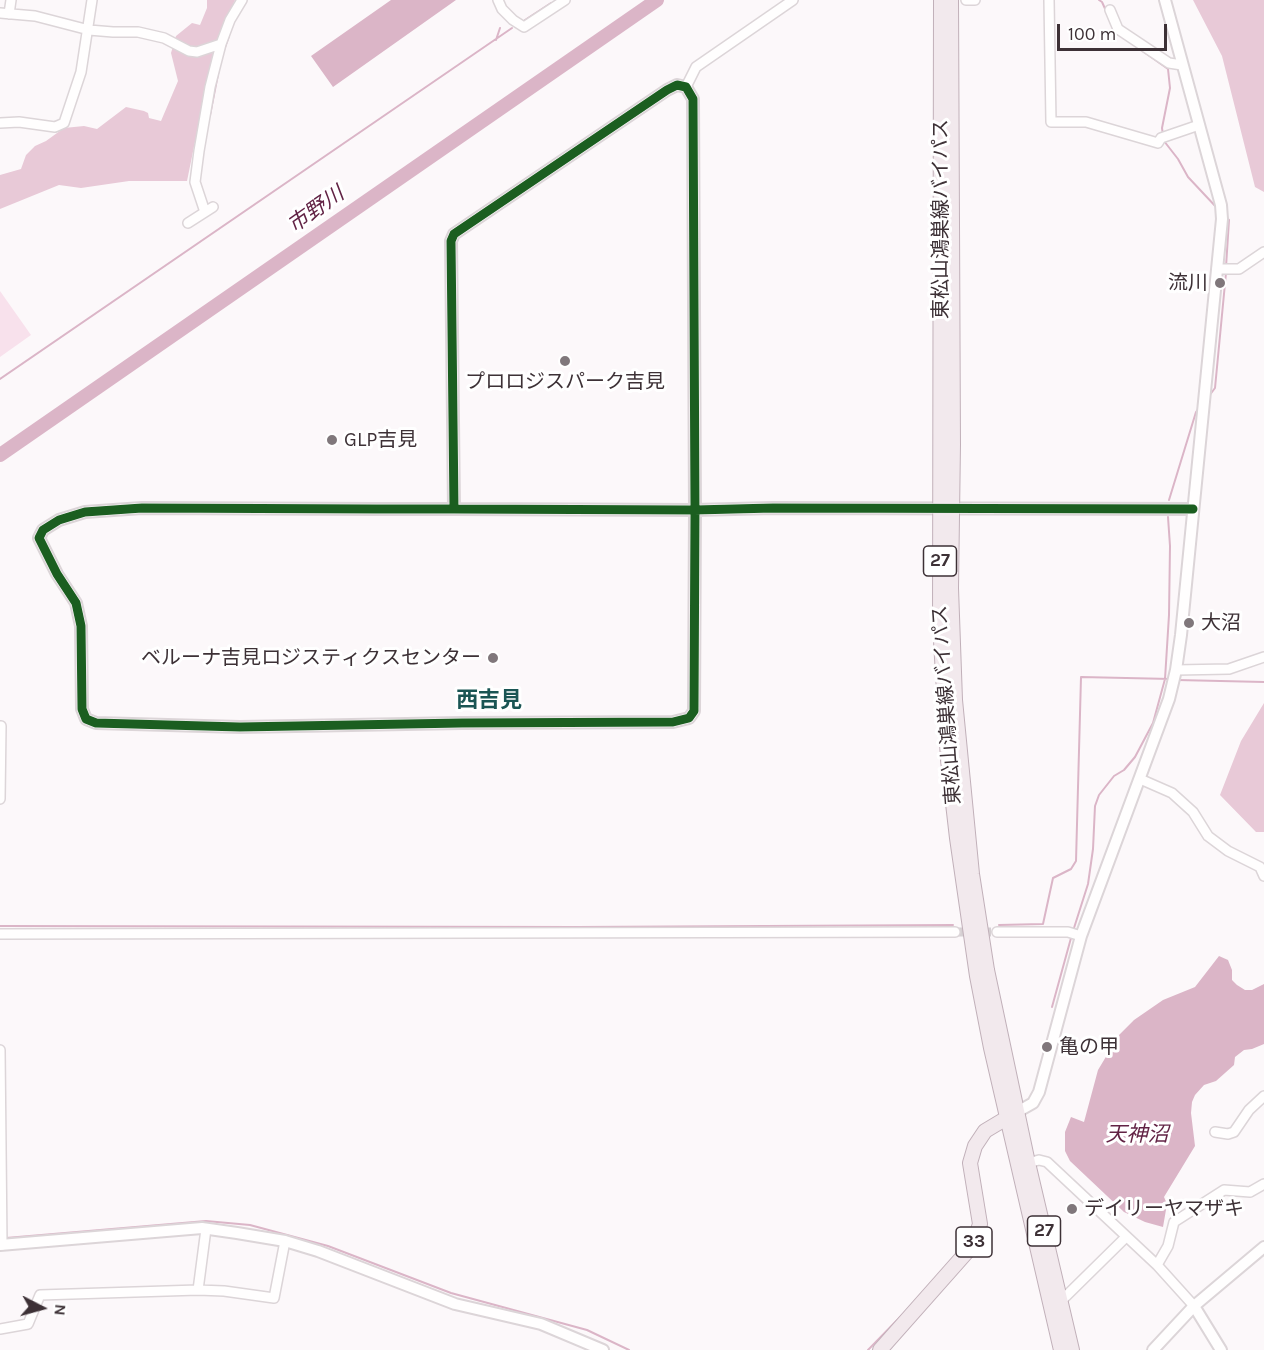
<!DOCTYPE html>
<html>
<head>
<meta charset="utf-8">
<style>
	body { margin:0 }
	#map { position:relative; width:1264px; height:1350px; overflow:hidden; background:#fcf8fa; font-family:Karla,sans-serif }
	canvas { display:block }
	.north { position:absolute; left:12px; top:1278px; width:60px; height:60px; -webkit-text-stroke:4px #fff; paint-order:stroke; rotate:96deg; font-size:16px; font-weight:700; line-height:24px; text-align:center; color:#3d3136 }
	.north::after { content:''; display:block; margin:auto; width:21px; height:27px; background:#3d3136; clip-path:polygon(50% 0,100% 100%,50% 72%,0 100%) }
	.scale { position:absolute; left:1057px; top:24px; width:110px; height:27px; box-sizing:border-box; border:3px solid #3d3136; border-top:0; padding-left:8px; font-size:18px; line-height:21px; white-space:nowrap; color:#3d3136; -webkit-text-stroke:4px #fff; paint-order:stroke }
</style>
</head>
<body>
<div id="map">
<canvas width="1264" height="1350"></canvas>
<div class="north">N</div>
<div class="scale">100 m</div>
</div>
<script>
const ctx = document.querySelector('canvas').getContext('2d');
ctx.lineJoin = 'round';
function paint(path, color) {
  ctx.fillStyle = color;
  ctx.fill(path, 'evenodd');
}
function shape(rows) {
  const path = new Path2D();
  for (const r of rows) {
    path.moveTo(r[0], r[1]);
    for (let i = 2; i < r.length; i += 2) path.lineTo(r[i], r[i + 1]);
  }
  return path;
}
function strokePath(path, color, width, dash) {
  ctx.strokeStyle = color;
  ctx.lineWidth = width;
  ctx.lineCap = dash ? 'butt' : 'round';
  ctx.setLineDash(dash || []);
  ctx.stroke(path);
}
function label(font, color, halo, rows, align = 'center') {
  ctx.font = font + ' Karla,"Noto Sans JP",sans-serif';
  ctx.lineWidth = 6;
  ctx.setLineDash([]);
  ctx.textBaseline = 'middle';
  ctx.strokeStyle = halo;
  ctx.fillStyle = color;
  for (const [text, x, y, turn = 0] of rows) {
    ctx.save();
    ctx.translate(x, y);
    ctx.rotate((+turn || 0) * Math.PI / 180);
    ctx.textAlign = isNaN(turn) ? turn : align;
    if (halo) ctx.strokeText(text, 0, 0);
    ctx.fillText(text, 0, 0);
    ctx.restore();
  }
}
paint(shape([
	[0,291,31,335,0,357]
]), '#f8e1ec');
paint(shape([
	[207,0,235,0,214,49,187,181,129,181,81,188,59,185,0,209,0,175,21,169,26,155,35,146,46,141,64,128,84,126,97,129,126,107,144,111,148,113,149,118,161,121,178,81,171,53,176,36,192,23,200,25,207,8],
	[1193,0,1264,0,1264,192,1255,187,1222,56],
	[1264,703,1264,832,1256,832,1220,795,1241,741]
]), '#e8c9d7');
paint(shape([
	[391,0,456,0,333,87,311,56],
	[1219,956,1228,960,1232,970,1232,980,1237,985,1245,990,1252,990,1264,984,1264,1044,1252,1049,1244,1050,1235,1057,1234,1065,1216,1081,1204,1085,1195,1095,1192,1102,1191,1113,1195,1146,1164,1197,1167,1204,1163,1227,1145,1222,1124,1212,1070,1161,1065,1151,1065,1132,1071,1117,1084,1122,1098,1070,1119,1035,1134,1020,1163,1000,1195,987]
]), '#dbb5c7');
strokePath(shape([
	[1099,0,1102,2,1107,13],
	[525,20,551,3],
	[1110,21,1115,32],
	[496,40,500,28],
	[1127,40,1168,69,1170,88,1162,128,1163,135],
	[223,53,229,36],
	[210,115,220,64],
	[1164,141,1178,159,1188,177,1218,209],
	[199,179,204,196],
	[1226,217,1229,220,1226,267],
	[0,379,512,28],
	[1209,396,1215,388,1226,273],
	[1169,500,1196,412,1199,408],
	[1177,680,1264,682],
	[999,925,1043,924,1053,878,1071,869,1076,861,1081,677,1171,679],
	[0,926,577,927,953,925],
	[1074,928,1088,884,1093,849,1095,806,1099,795,1114,776,1124,770,1135,757,1153,723,1165,679,1169,615,1170,546,1168,517],
	[1052,1007,1071,938],
	[6,1238,206,1221,250,1225,328,1246,451,1293,587,1330,629,1350],
	[868,1350,908,1309]
]), '#dbb5c7', 2);
strokePath(shape([
	[0,455,657,0]
]), '#dbb5c7', 14);
strokePath(shape([
	[955,932,997,932]
]), '#d6d0d3', 9, [9, 4.5]);
const minor = shape([
	[498,0,502,9,513,20,524,27,565,0],
	[966,0,975,0],
	[1049,0,1051,122,1086,122,1158,143,1161,138,1199,125],
	[1110,10,1118,29,1169,63,1182,65],
	[0,13,35,16,89,30,113,32,138,32,164,38,189,51,197,52,221,44],
	[9,14,11,0],
	[686,87,696,67,793,0],
	[0,123,19,122,55,127,64,123,81,72,92,0],
	[205,212,195,182,199,151,210,87,221,44,230,20,242,0],
	[188,223,213,207],
	[1217,269,1239,269,1264,252],
	[1176,670,1229,669,1264,657],
	[1140,779,1172,793,1193,812,1208,836,1228,851,1260,867,1264,876],
	[0,799,1,726],
	[997,932,1068,932,1081,936],
	[0,934,955,932],
	[0,1050,2,1245],
	[1215,1132,1228,1134,1234,1132,1249,1110,1264,1096],
	[1028,1163,1039,1160,1047,1162,1157,1265,1194,1306],
	[1157,1265,1168,1246,1174,1222,1224,1190,1250,1192,1264,1184],
	[198,1290,206,1229],
	[1060,1302,1126,1237],
	[0,1329,28,1324,40,1295,198,1290,224,1291,274,1298,285,1241]
]);
const tertiary = shape([
	[454,509,451,241,454,234,667,90,677,85,686,87,693,99,695,510,694,711,689,718,673,722,462,723,240,727,96,723,86,719,82,709,81,626,76,603,57,574,39,538,43,530,59,520,85,512,142,508,376,509,454,509,695,510,773,508,1193,509],
	[1017,1112,1033,1103,1039,1092,1081,936,1169,699,1176,670,1181,635,1222,219,1221,205,1165,0],
	[0,1245,202,1228,237,1233,285,1241,318,1251,455,1304,541,1324,603,1350],
	[1194,1306,1221,1350],
	[1153,1350,1194,1306,1264,1247]
]);
const primary = shape([
	[941,0,940,624,948,760,957,838,977,976,991,1048,1061,1350],
	[951,0,953,444,951,588,955,700,972,874,987,970,1028,1163,1072,1350],
	[880,1350,973,1245,980,1224,970,1163,975,1146,985,1131,1015,1113]
]);
strokePath(minor, '#dcd5d8', 12);
strokePath(tertiary, '#dcd5d8', 14);
strokePath(primary, '#c1b0b9', 16);
strokePath(minor, '#fffefe', 9);
strokePath(tertiary, '#fffefe', 10);
strokePath(primary, '#f2e9ed', 14);
strokePath(shape([
	[454,509,451,241,454,234,667,90,677,85,686,87,693,99,695,510,694,711,689,718,673,722,462,723,240,727,96,723,86,719,82,709,81,626,76,603,57,574,39,538,43,530,59,520,85,512,142,508,376,509,454,509,695,510,773,508,1193,509]
]), '#1b5e20', 9);
for (const [x, y, r, color] of [
	[1220,283,6,"#80777b"],
	[565,361,6,"#80777b"],
	[332,440,6,"#80777b"],
	[1189,623,6,"#80777b"],
	[493,658,6,"#80777b"],
	[1047,1047,6,"#80777b"],
	[1072,1209,6,"#80777b"]
]) {
  const dot = new Path2D();
  dot.arc(x, y, r, 0, 2 * Math.PI);
  ctx.fillStyle = color;
  ctx.fill(dot);
  strokePath(dot, '#fff', 2);
}
for (const [x, y, w] of [
	[940,561,33],
	[1044,1231,33],
	[974,1242,36]
]) {
  const box = new Path2D();
  box.roundRect(x - w / 2, y - 15, w, 30, 4.5);
  ctx.fillStyle = '#fff';
  ctx.fill(box);
  strokePath(box, '#3d3136', 1.5);
}
label('bold 18px', '#3d3136', null, [
	["27",940,561],
	["27",1044,1231],
	["33",974,1242]
]);
label('20px', '#3d3136', '#fff', [
	["東松山鴻巣線バイパス",941,219,-90],
	["東松山鴻巣線バイパス",947,705,-94]
]);
label('20px', '#3d3136', '#fff', [
	["流川",1208,283,"right"],
	["プロロジスパーク吉見",565,382,"center"],
	["GLP吉見",344,440],
	["大沼",1201,623],
	["ベルーナ吉見ロジスティクスセンター",481,658,"right"],
	["亀の甲",1059,1047],
	["デイリーヤマザキ",1084,1209]
], 'left');
label('italic 21px', '#622345', '#fff', [
	["市野川",316,210,-35],
	["天神沼",1137,1135]
]);
label('bold 22px', '#1a5554', '#fff', [
	["西吉見",489,701]
]);
</script>
</body>
</html>
